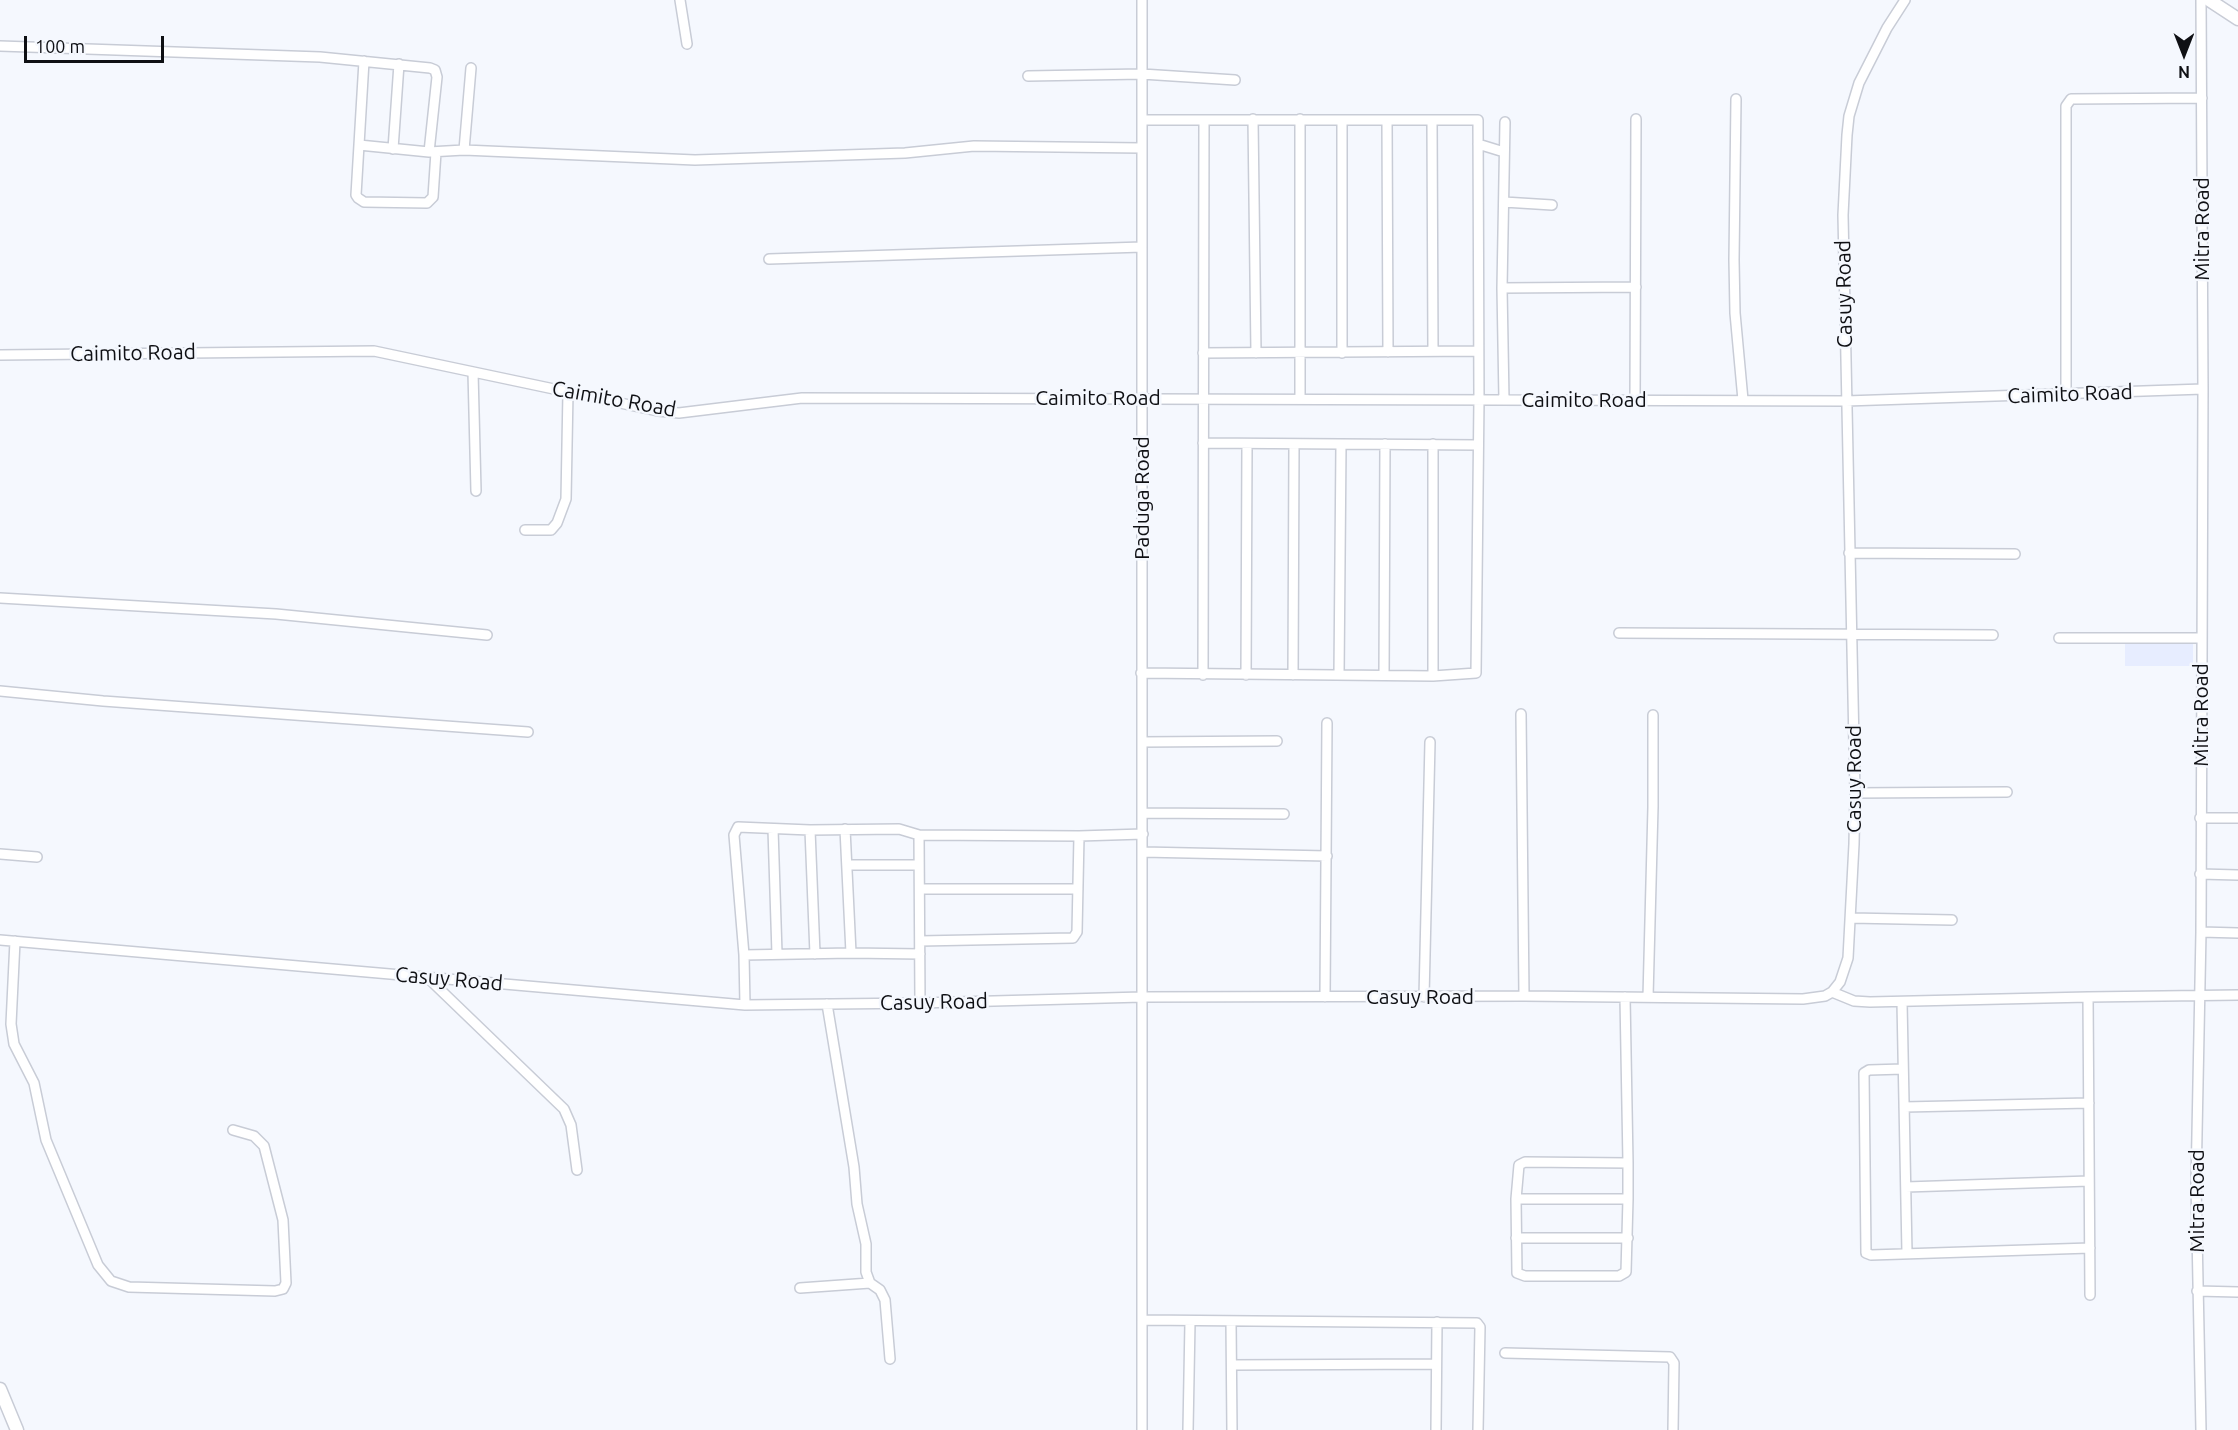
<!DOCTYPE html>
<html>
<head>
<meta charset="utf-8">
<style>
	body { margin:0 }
	#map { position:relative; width:2238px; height:1430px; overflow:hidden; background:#f5f8fe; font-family:Ubuntu,sans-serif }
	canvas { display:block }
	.north { position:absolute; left:2154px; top:24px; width:60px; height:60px; -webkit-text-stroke:4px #f5f8fe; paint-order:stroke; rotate:180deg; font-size:16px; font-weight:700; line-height:24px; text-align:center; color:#0f1014 }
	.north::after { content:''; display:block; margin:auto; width:21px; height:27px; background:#0f1014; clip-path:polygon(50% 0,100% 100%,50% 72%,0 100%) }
	.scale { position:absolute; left:24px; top:36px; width:140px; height:27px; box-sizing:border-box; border:3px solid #0f1014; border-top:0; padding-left:8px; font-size:18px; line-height:21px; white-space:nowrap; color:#0f1014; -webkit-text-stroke:4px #f5f8fe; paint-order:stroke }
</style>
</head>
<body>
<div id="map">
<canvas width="2238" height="1430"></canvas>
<div class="north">N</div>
<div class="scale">100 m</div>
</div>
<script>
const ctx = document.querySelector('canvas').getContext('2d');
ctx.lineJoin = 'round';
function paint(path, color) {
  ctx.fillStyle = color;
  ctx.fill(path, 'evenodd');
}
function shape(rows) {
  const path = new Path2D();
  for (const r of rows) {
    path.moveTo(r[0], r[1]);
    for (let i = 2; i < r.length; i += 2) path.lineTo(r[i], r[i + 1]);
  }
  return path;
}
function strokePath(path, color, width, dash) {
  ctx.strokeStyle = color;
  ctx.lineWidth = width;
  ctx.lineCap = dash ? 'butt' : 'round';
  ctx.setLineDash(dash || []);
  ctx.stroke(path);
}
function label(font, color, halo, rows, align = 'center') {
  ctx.font = font + ' Ubuntu,sans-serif';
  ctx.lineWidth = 5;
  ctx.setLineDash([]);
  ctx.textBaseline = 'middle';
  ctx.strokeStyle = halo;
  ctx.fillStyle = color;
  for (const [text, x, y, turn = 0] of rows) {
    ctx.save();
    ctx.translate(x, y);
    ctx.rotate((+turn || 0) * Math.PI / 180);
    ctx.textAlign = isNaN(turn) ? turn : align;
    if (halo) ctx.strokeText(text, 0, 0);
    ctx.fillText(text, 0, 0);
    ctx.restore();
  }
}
paint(shape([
	[2125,641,2193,641,2193,666,2125,666]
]), '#e7edff');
const minor = shape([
	[680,0,687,44],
	[0,46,320,57,430,68,435,70,437,77,429,152],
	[364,61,356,195,358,198,364,202,427,203,433,197,436,152],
	[1028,76,1142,74,1235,80],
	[1736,99,1734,260,1735,313,1743,400],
	[1253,119,1256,353],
	[1300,119,1300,399],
	[1342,120,1342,353],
	[1387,121,1388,352],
	[1432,121,1433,351],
	[1478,144,1504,152],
	[359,145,429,152,464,150,695,160,905,153,974,146,1141,148],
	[393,149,399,64],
	[464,150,471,68],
	[1504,202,1552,205],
	[769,259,1142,247],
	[1502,288,1636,287],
	[1203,353,1478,351],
	[0,355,374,351,658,411,679,413,802,398,1846,401,2203,389],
	[473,372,476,491],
	[2066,394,2066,106,2071,99,2202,98],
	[1504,400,1502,288,1505,122],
	[1635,401,1636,119],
	[1203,443,1478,445],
	[525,530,551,530,557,523,566,499,568,392],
	[1849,553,2015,554],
	[0,598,276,614,487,635],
	[1619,633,1993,635],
	[2059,638,2201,638],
	[1141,673,1433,676,1476,673,1479,399,1478,120,1142,120],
	[1203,675,1204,120],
	[1246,675,1247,445],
	[1293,675,1294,445],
	[1339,675,1341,445],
	[1384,675,1385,444],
	[1433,676,1433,444],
	[0,691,103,701,528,732],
	[1521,714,1524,996],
	[1142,742,1277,741],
	[1855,793,2007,792],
	[1143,813,1284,814],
	[2200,818,2238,818],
	[773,829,777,954],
	[845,829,851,953],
	[810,830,815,954],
	[919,835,920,1003],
	[1143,852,1327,856],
	[0,854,37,857],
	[847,865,919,865],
	[2200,874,2238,875],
	[920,889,1078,889],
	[1851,918,1952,920],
	[2201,932,2238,933],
	[0,940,745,1005,920,1003,1142,997,1524,996,1803,999,1825,996,1832,992,1840,982,1848,958,1854,844,1855,793,1843,215,1847,135,1849,116,1859,83,1887,28,1905,0],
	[15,941,11,1024,14,1044,34,1083,46,1140,98,1265,111,1281,129,1287,275,1291,283,1289,286,1283,283,1220,264,1146,254,1136,233,1130],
	[920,941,1073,938,1077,932,1079,836],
	[744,955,851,953,920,954],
	[427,977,564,1109,571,1125,577,1170],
	[1832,992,1854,1001,1870,1002,2088,997,2090,1295],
	[1325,997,1327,723],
	[1424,997,1430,742],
	[1625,997,1628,1163,1628,1199,1626,1272,1619,1276,1525,1276,1517,1273,1516,1199,1519,1165,1525,1162,1628,1163],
	[1648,997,1653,807,1653,715],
	[2088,997,2238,995],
	[1902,1002,1907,1253],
	[827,1004,854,1167,857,1204,866,1244,866,1272,870,1283,880,1290,885,1300,890,1359],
	[745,1005,744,955,734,835,738,827,810,830,899,829,919,835,1079,836,1143,834],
	[1903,1069,1869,1070,1864,1073,1866,1253,1871,1255,2090,1248],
	[1904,1107,2089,1103],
	[1906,1187,2089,1181],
	[1516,1199,1628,1199],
	[1516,1238,1628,1238],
	[800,1288,870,1283],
	[2197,1291,2238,1292],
	[1142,1320,1477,1323,1480,1327,1478,1430],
	[1231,1322,1232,1430],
	[1505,1353,1670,1357,1674,1363,1673,1430],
	[1232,1365,1436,1364],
	[1142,1430,1142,0],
	[1188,1430,1190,1322],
	[1436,1430,1437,1322],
	[2201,1430,2196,1184,2201,932,2203,389,2201,0]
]);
const major = shape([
	[2209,0,2238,19],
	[0,1389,17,1430]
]);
strokePath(minor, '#c8ccd6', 12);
strokePath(major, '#c8ccd6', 15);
strokePath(minor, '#fff', 9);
strokePath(major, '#fff', 12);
label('21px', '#0f1014', '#f5f8fe', [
	["Mitra Road",2202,229,-90],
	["Casuy Road",1844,294,-91],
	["Caimito Road",133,353,-1],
	["Caimito Road",2070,394,-2],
	["Caimito Road",1098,398],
	["Caimito Road",614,399,10],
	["Caimito Road",1584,400],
	["Paduga Road",1142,498,-90],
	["Mitra Road",2201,715,-90],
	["Casuy Road",1854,779,-90],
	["Casuy Road",449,979,5],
	["Casuy Road",1420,997],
	["Casuy Road",934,1002,-1],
	["Mitra Road",2197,1201,-90]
]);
</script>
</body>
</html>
